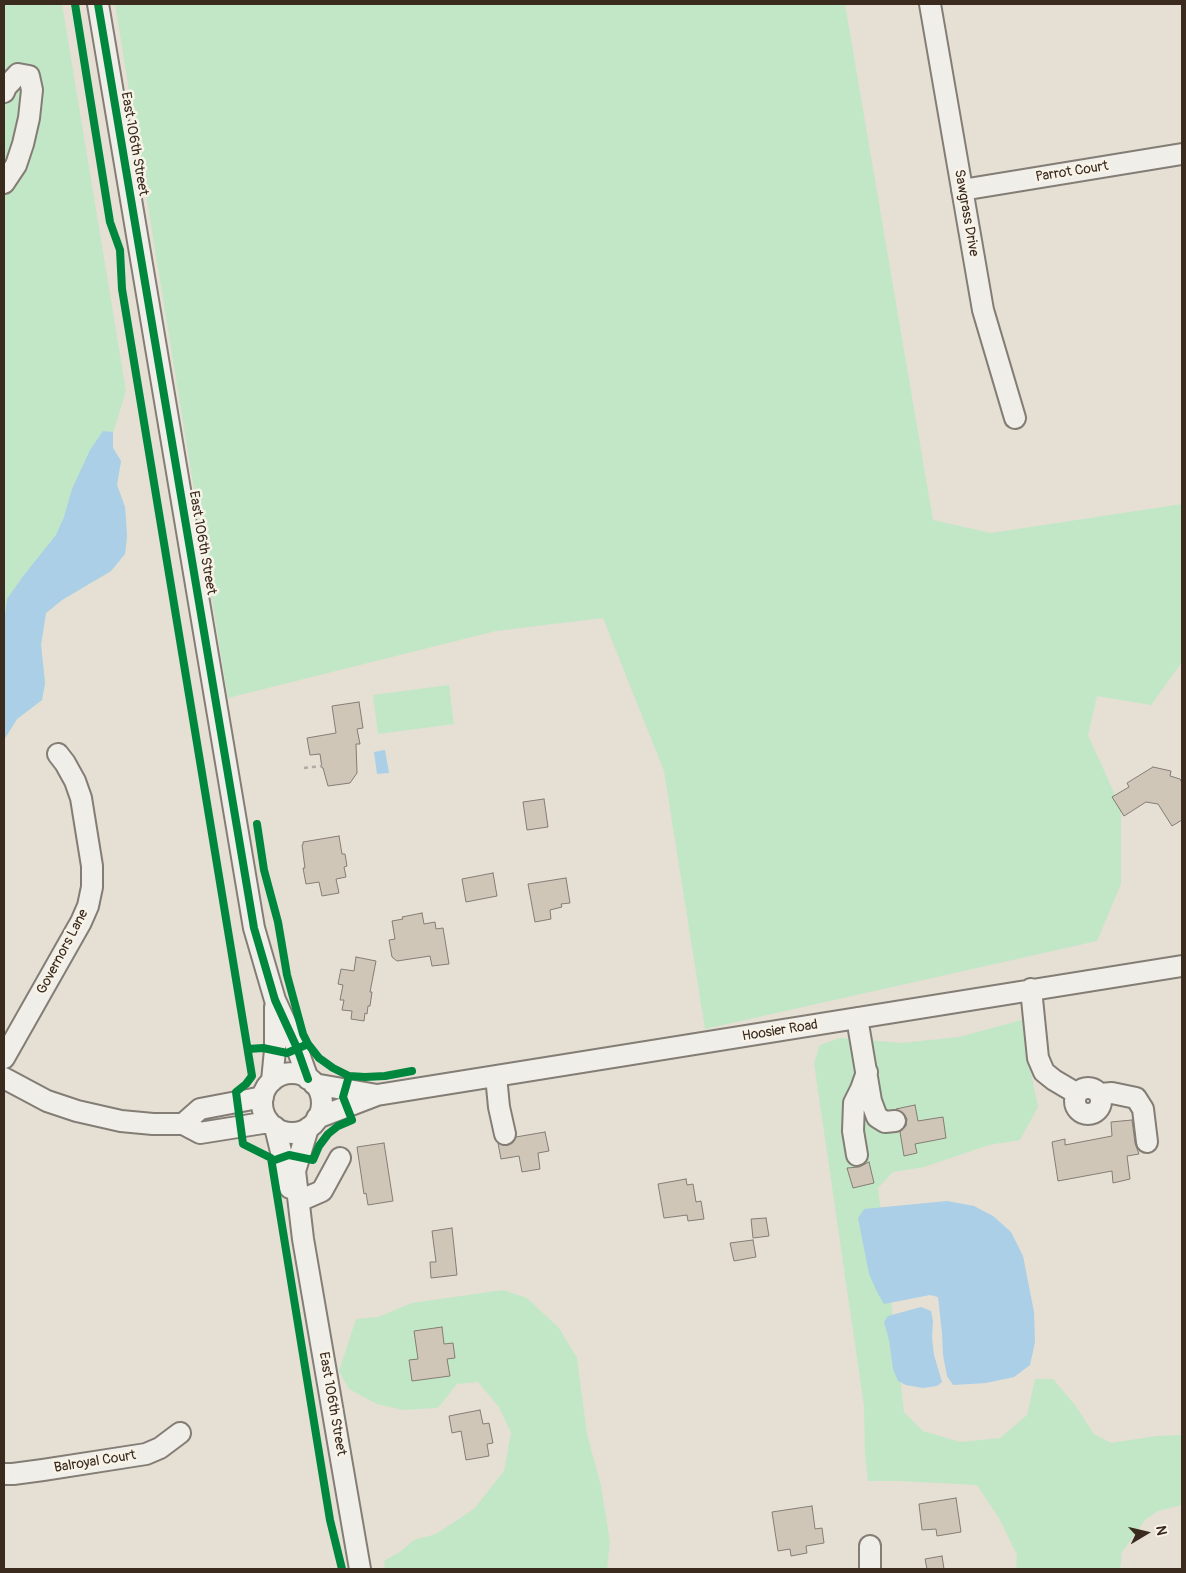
<!DOCTYPE html>
<html>
<head>
<meta charset="utf-8">
<style>
	body { margin:0 }
	#map { position:relative; width:1186px; height:1573px; overflow:hidden; background:#e5dfd4; font-family:Pangolin,sans-serif }
	canvas { display:block }
	.frame { position:absolute; inset:0; border:5px solid #3b2a1e; pointer-events:none }
	.north { position:absolute; left:1121px; top:1508px; width:50px; height:50px; -webkit-text-stroke:4px #f7f3e8; paint-order:stroke; rotate:81deg; font-size:14px; font-weight:700; line-height:20px; text-align:center; color:#3b2a1e }
	.north::after { content:''; display:block; margin:auto; width:18px; height:22px; background:#3b2a1e; clip-path:polygon(50% 0,100% 100%,50% 72%,0 100%) }
</style>
</head>
<body>
<div id="map">
<canvas width="1186" height="1573"></canvas>
<div class="frame"></div>
<div class="north">N</div>
</div>
<script>
const ctx = document.querySelector('canvas').getContext('2d');
ctx.lineJoin = 'round';
function paint(path, color) {
  ctx.fillStyle = color;
  ctx.fill(path, 'evenodd');
}
function shape(rows) {
  const path = new Path2D();
  for (const r of rows) {
    if (r.length === 3) {
      path.moveTo(r[0] + r[2], r[1]);
      path.arc(r[0], r[1], r[2], 0, 2 * Math.PI);
      continue;
    }
    path.moveTo(r[0], r[1]);
    for (let i = 2; i < r.length; i += 2) path.lineTo(r[i], r[i + 1]);
  }
  return path;
}
function strokePath(path, color, width, dash) {
  ctx.strokeStyle = color;
  ctx.lineWidth = width;
  ctx.lineCap = dash ? 'butt' : 'round';
  ctx.setLineDash(dash || []);
  ctx.stroke(path);
}
function label(font, color, halo, rows, align = 'center') {
  ctx.font = font + ' Pangolin,sans-serif';
  ctx.lineWidth = 5;
  ctx.setLineDash([]);
  ctx.textBaseline = 'middle';
  ctx.strokeStyle = halo;
  ctx.fillStyle = color;
  for (const [text, x, y, turn = 0] of rows) {
    ctx.save();
    ctx.translate(x, y);
    ctx.rotate((+turn || 0) * Math.PI / 180);
    ctx.textAlign = isNaN(turn) ? turn : align;
    if (halo) ctx.strokeText(text, 0, 0);
    ctx.fillText(text, 0, 0);
    ctx.restore();
  }
}
paint(shape([
	[4,4,62,4,126,391,113,433,113,448,121,461,117,485,125,507,127,536,125,554,111,571,62,600,46,613,41,645,45,683,42,700,17,719,4,740],
	[115,4,845,4,933,520,991,533,1182,504,1182,662,1151,705,1097,696,1088,735,1121,808,1121,884,1097,941,705,1029,664,771,603,618,496,631,228,698],
	[449,685,454,724,378,734,373,695],
	[1022,1020,1024,1039,1038,1107,1020,1140,989,1145,924,1167,893,1172,878,1188,904,1412,923,1431,960,1442,1000,1438,1027,1415,1035,1379,1053,1379,1075,1405,1094,1434,1111,1443,1156,1436,1182,1435,1182,1505,1158,1511,1146,1519,1122,1552,1120,1569,1016,1569,1017,1555,999,1518,977,1485,898,1481,868,1481,865,1454,864,1406,814,1063,820,1045,840,1038,902,1043,959,1037],
	[503,1290,527,1298,559,1328,577,1358,587,1434,601,1486,610,1542,607,1569,384,1569,385,1560,400,1552,414,1540,436,1534,474,1509,504,1471,511,1433,499,1407,478,1382,457,1384,438,1408,403,1410,377,1404,349,1389,339,1371,356,1319,378,1317,412,1303]
]), '#c2e7c7');
paint(shape([
	[103,431,113,432,113,448,121,461,117,485,125,507,127,536,125,554,111,571,62,600,46,613,41,645,45,683,42,700,17,719,4,740,4,622,7,599,24,575,56,535,64,517,72,489,90,450],
	[385,750,389,773,377,774,374,752],
	[947,1201,974,1206,993,1216,1011,1232,1023,1256,1034,1312,1035,1342,1030,1365,1014,1377,986,1383,953,1385,947,1376,943,1355,942,1333,938,1297,930,1295,884,1304,877,1292,869,1274,858,1218,864,1209],
	[921,1307,931,1311,933,1321,932,1338,934,1355,942,1382,937,1386,923,1388,906,1385,898,1381,893,1369,889,1340,884,1322,888,1316]
]), '#aacfe7');
const building = shape([
	[359,702,363,728,357,729,360,744,356,744,357,773,350,783,328,786,323,768,322,768,320,754,310,755,307,738,336,733,332,706,359,702],
	[1153,767,1171,771,1170,776,1180,779,1182,783,1182,820,1172,826,1158,804,1146,802,1124,816,1112,797,1129,787,1127,783,1153,767],
	[544,799,548,827,527,830,523,802,544,799],
	[339,836,342,854,345,854,347,866,344,867,346,877,336,879,339,893,322,896,319,882,306,884,303,868,305,868,302,845,303,845,303,842,339,836],
	[493,873,497,896,466,902,462,879,493,873],
	[566,878,570,903,561,904,562,907,550,910,551,919,535,922,528,884,566,878],
	[422,913,424,924,435,922,436,929,443,928,449,964,432,966,430,956,397,961,392,957,389,940,395,939,392,921,403,919,402,917,422,913],
	[356,957,376,961,370,992,372,992,370,1006,368,1006,367,1014,365,1013,364,1021,351,1019,352,1011,342,1010,344,1000,340,1000,343,985,338,984,341,969,354,971,356,957],
	[915,1105,918,1121,943,1117,946,1138,915,1144,917,1153,904,1156,900,1132,906,1126,907,1119,904,1114,896,1109,915,1105],
	[1132,1120,1135,1143,1139,1154,1127,1156,1130,1179,1113,1183,1112,1171,1058,1181,1052,1142,1065,1139,1065,1145,1112,1136,1111,1122,1132,1120],
	[545,1132,549,1151,538,1153,540,1169,522,1172,519,1156,501,1159,498,1143,502,1145,508,1145,513,1142,516,1137,545,1132],
	[384,1143,393,1201,368,1205,366,1193,364,1194,357,1147,384,1143],
	[869,1162,874,1183,853,1188,847,1168,859,1167,869,1162],
	[686,1179,687,1185,693,1184,696,1202,701,1201,704,1219,688,1221,687,1215,664,1218,658,1184,686,1179],
	[766,1218,769,1236,753,1238,751,1219,766,1218],
	[452,1228,457,1275,431,1278,430,1262,436,1262,432,1231,452,1228],
	[753,1240,756,1257,734,1261,730,1243,753,1240],
	[442,1327,444,1344,453,1343,455,1358,447,1359,450,1376,412,1381,409,1360,418,1359,414,1331,442,1327],
	[480,1410,483,1424,489,1423,493,1443,487,1444,489,1456,466,1460,461,1431,452,1433,449,1416,480,1410],
	[956,1498,961,1532,937,1536,936,1529,922,1530,919,1504,956,1498],
	[812,1506,815,1529,822,1528,824,1543,806,1546,807,1553,791,1556,790,1549,778,1551,772,1512,812,1506],
	[942,1556,944,1569,927,1569,925,1559,942,1556]
]);
paint(building, '#d0c6b8');
strokePath(building, '#837d75', 1);
const minor = shape([
	[98,4,254,928,275,1000,297,1048,308,1079],
	[930,4,983,310,1015,418],
	[4,92,6,87,18,74,29,76,32,90,29,118,23,144,16,165,4,183],
	[962,190,1182,154],
	[1031,989,1038,1058,1044,1072,1054,1080,1076,1093],
	[857,1018,871,1101,877,1117,885,1122,895,1121],
	[4,1058,81,922,88,906,92,887,92,866,81,798,75,781,65,763,58,754],
	[292,1103,30],
	[496,1076,499,1107,505,1134],
	[4,1078,47,1101,77,1111,121,1121,153,1124,183,1124],
	[272,1081,275,1050,275,1007],
	[314,1084,377,1095],
	[1088,1101,13],
	[1100,1094,1112,1093,1136,1098,1143,1109,1147,1142],
	[263,1097,200,1109,183,1124,200,1133,269,1122],
	[317,1118,377,1095,1182,966],
	[275,1127,290,1188],
	[308,1128,295,1171,303,1239,360,1569],
	[857,1155,853,1131,854,1103,861,1089,867,1072],
	[299,1201,322,1191,340,1158],
	[4,1474,13,1474,43,1470,146,1454,160,1448,180,1433],
	[870,1546,870,1569]
]);
strokePath(minor, '#837d75', 24);
strokePath(shape([
	[304,768,322,766]
]), '#afaba6', 2.5, [4, 4]);
strokePath(minor, '#f0eee9', 20);
strokePath(shape([
	[75,4,110,222,120,250,122,289,252,1076,246,1084,236,1092,243,1144,271,1158,330,1520,342,1569],
	[98,4,254,928,275,1000,297,1048,308,1079],
	[257,824,264,870,278,922,287,975,303,1034,308,1044],
	[248,1049,263,1048,287,1053,308,1044,319,1058,333,1068,349,1076,343,1097,352,1120,338,1126,328,1134,319,1146,313,1160,289,1155,272,1161],
	[349,1076,365,1077,385,1076,412,1071]
]), '#00873e', 8);
label('14px', '#3b2a1e', '#f7f3e8', [
	["East 106th Street",134,144,80],
	["Parrot Court",1072,172,-9],
	["Sawgrass Drive",966,213,80],
	["East 106th Street",202,543,80],
	["Governors Lane",63,952,-62],
	["Hoosier Road",780,1031,-9],
	["East 106th Street",332,1404,80],
	["Balroyal Court",95,1462,-9]
]);
</script>
</body>
</html>
